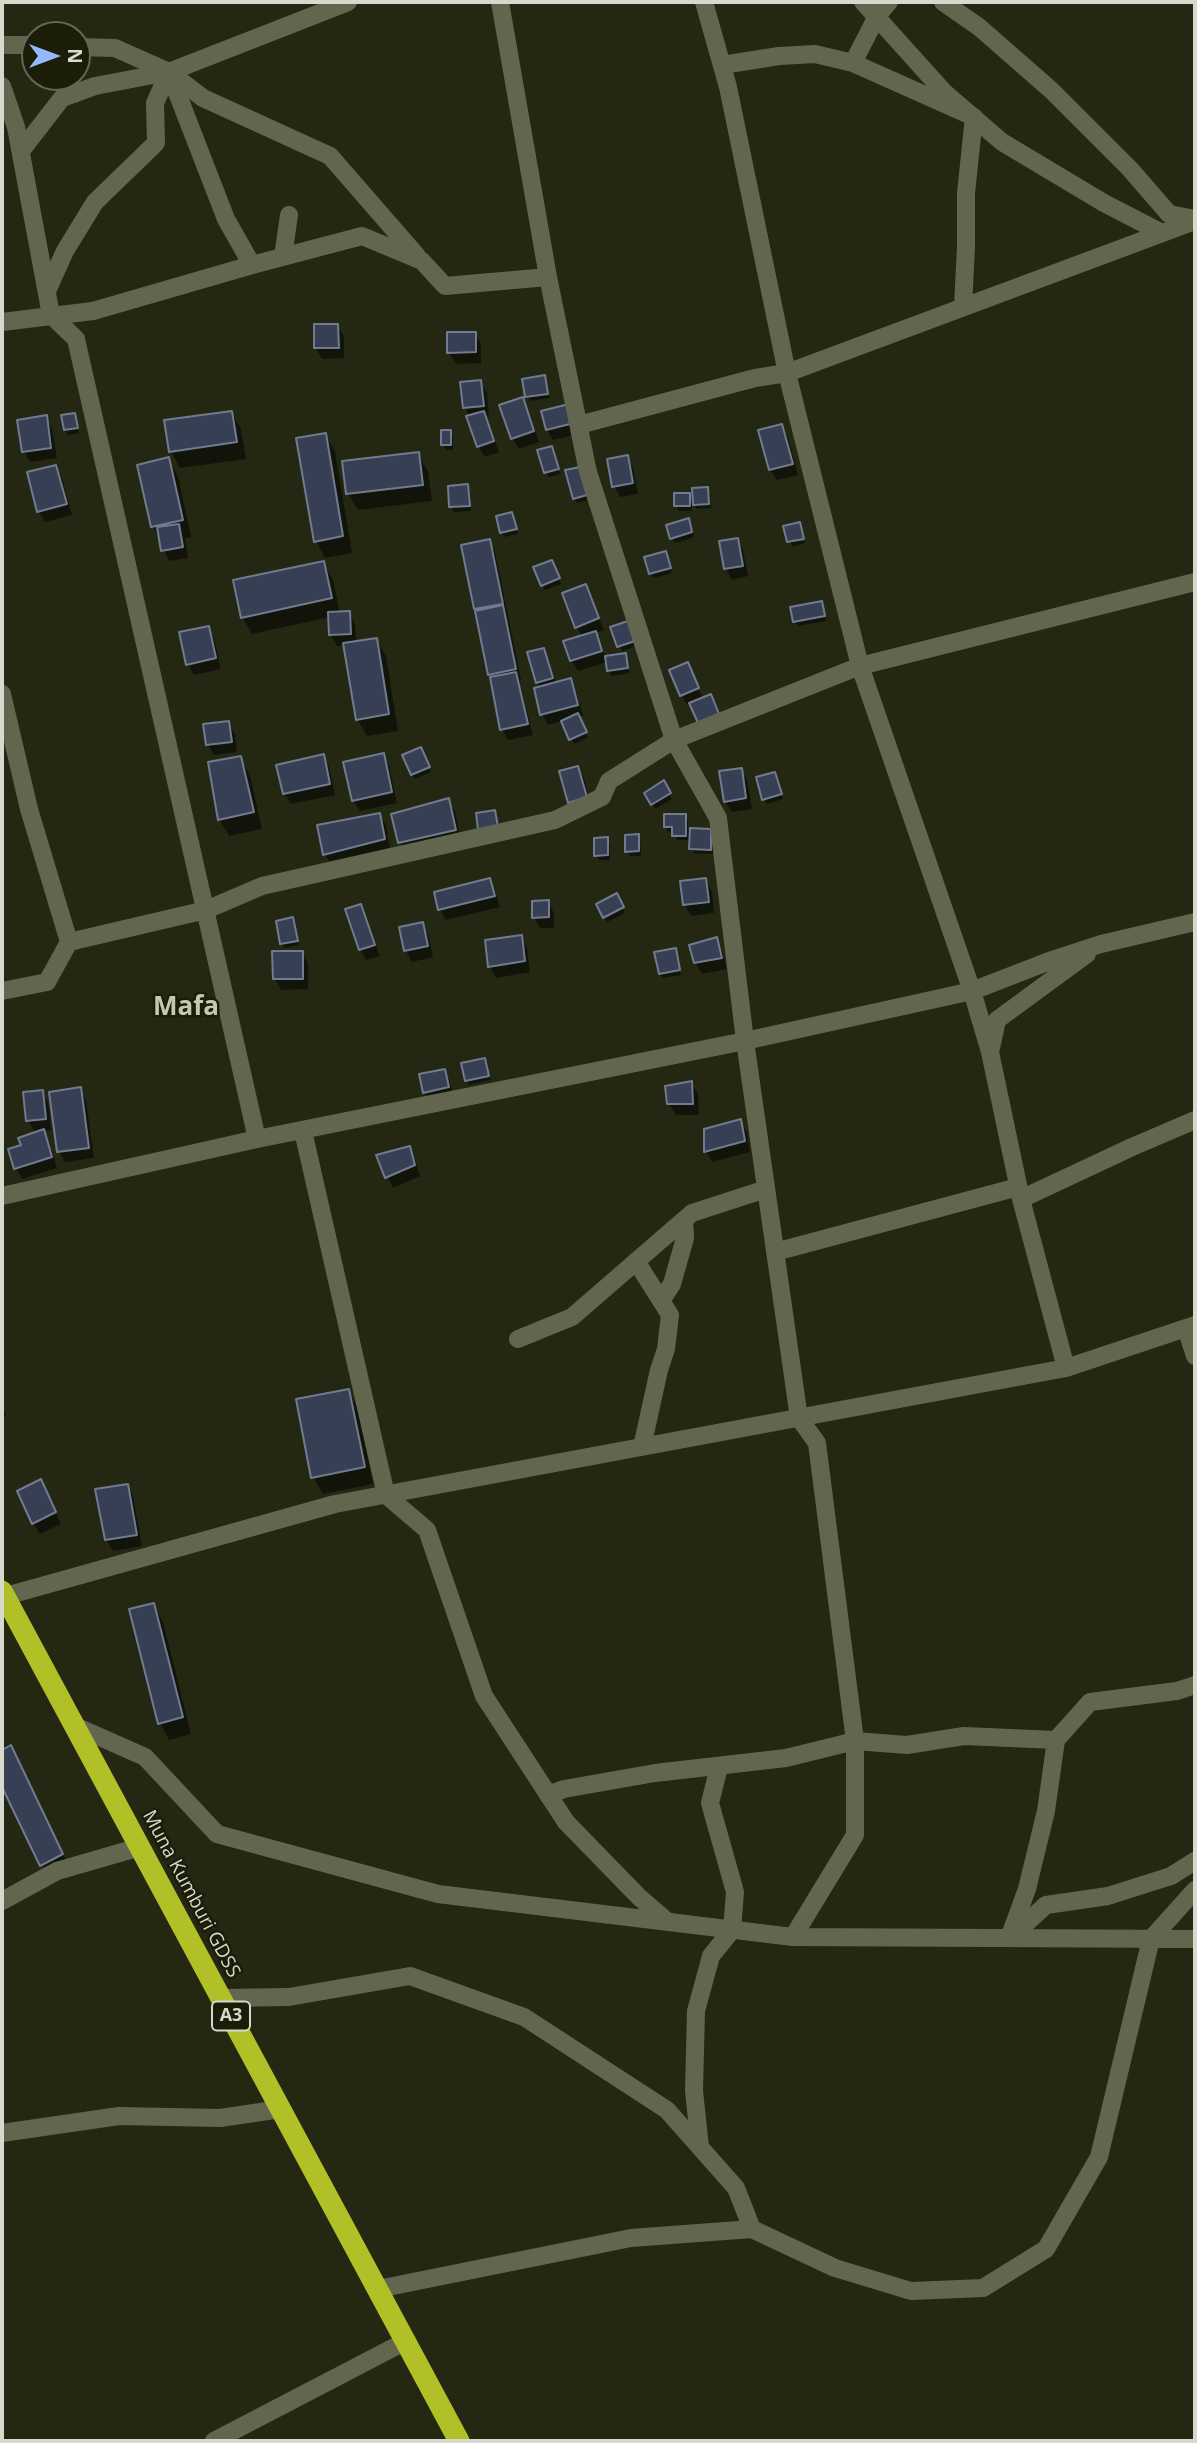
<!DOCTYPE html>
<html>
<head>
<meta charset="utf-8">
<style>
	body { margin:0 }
	#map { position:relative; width:1197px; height:2443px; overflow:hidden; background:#242712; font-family:"Open Sans",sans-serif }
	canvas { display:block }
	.frame { position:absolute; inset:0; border:4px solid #d7d9cc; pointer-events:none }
	.north { position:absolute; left:21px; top:21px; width:70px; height:70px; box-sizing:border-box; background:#1b1d09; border:2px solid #666857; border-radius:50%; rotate:90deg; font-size:19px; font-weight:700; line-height:28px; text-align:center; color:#d7d9cc }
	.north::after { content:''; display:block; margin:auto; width:24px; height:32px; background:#94b7fd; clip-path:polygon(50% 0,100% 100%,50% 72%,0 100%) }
</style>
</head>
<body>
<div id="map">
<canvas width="1197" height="2443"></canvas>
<div class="frame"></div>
<div class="north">N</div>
</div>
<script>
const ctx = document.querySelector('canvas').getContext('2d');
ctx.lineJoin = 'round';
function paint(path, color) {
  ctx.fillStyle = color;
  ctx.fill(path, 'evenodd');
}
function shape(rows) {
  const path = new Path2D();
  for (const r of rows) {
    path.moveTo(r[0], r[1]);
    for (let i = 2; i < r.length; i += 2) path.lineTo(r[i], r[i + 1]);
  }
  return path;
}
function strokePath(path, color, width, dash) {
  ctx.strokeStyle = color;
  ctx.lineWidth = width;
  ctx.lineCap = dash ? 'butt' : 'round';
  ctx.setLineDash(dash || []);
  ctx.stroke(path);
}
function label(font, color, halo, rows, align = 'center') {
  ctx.font = font + ' "Open Sans",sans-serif';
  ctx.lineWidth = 5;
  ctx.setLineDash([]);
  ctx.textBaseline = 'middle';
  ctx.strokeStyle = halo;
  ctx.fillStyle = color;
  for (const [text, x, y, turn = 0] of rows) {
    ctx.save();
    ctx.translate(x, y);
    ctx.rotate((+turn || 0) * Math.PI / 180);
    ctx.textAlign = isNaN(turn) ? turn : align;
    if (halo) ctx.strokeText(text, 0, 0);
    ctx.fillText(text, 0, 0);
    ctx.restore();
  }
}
paint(shape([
	[337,325,344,336,344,358,322,359,316,348],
	[475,333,481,344,481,363,456,364,449,353],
	[544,377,550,398,530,401,527,396],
	[480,382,487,393,489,417,486,417,499,452,485,457,478,446,470,417,465,408,462,384],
	[522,400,528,410,539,442,519,449,512,438],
	[568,406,579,434,553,440,547,430],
	[231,412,241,429,246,459,180,468,171,451],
	[74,415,79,433,68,435,65,430],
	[46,417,52,428,57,458,30,462,24,451],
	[781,426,788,437,798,475,777,480,770,469],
	[450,432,453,437,453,450,446,450,443,445],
	[325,435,335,451,352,553,325,558,316,541],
	[554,453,560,474,549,477,546,472],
	[418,454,428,471,432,501,358,510,348,493],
	[627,457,633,468,638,494,620,497,614,486],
	[168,459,178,476,191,537,185,538,188,558,169,561,153,526],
	[56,467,62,478,72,515,45,522,38,511],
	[579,469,588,500,577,503,574,498],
	[467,486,470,491,471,511,454,512,451,507],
	[707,489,710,494,711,508,697,509,692,500,692,511,679,511,676,506,689,495,694,504],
	[514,519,518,534,505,537,502,532],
	[799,524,805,543,792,547,786,527],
	[690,525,694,537,675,543,672,538],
	[737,539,743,550,748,576,732,580,726,569,721,542],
	[489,541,495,552,521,680,519,681,533,735,508,740,502,729,463,546],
	[666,553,672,573,654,578,651,574],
	[323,563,333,580,340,613,349,613,355,624,356,642,376,639,386,656,398,731,367,736,357,719,346,645,337,646,331,635,330,617,252,634,242,617],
	[554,567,561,584,545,590,535,568],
	[585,586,604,630,595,633,606,657,625,655,630,673,611,676,607,662,578,671,571,660,582,637,577,627],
	[821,603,826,621,798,626,795,621],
	[627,623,636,646,622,651,612,628],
	[208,628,214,639,221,669,194,675,188,664],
	[543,650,549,661,556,684,570,680,576,691,583,716,578,717,588,738,574,744,563,721,548,725,542,714,541,688,538,682],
	[687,664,703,699,711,696,724,725,692,704,688,706,681,695],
	[228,723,235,734,237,752,214,755,207,744],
	[423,754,431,772,415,779,412,774],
	[383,755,389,766,397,803,360,811,353,801],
	[323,756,329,767,335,795,291,804,284,793],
	[240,758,250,775,262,829,229,836,219,819],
	[577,768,584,778,592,808,576,813,570,802],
	[741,770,747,780,752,809,732,812,725,801],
	[777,779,783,799,767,804,764,799],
	[663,783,672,799,655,809,646,793],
	[448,800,455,811,461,841,406,853,400,842],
	[379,815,386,825,390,850,331,865,325,854],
	[685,815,688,820,688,830,710,830,713,835,713,854,694,853,691,848,691,840,677,840,674,831,668,832,666,827],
	[638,836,640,841,641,856,630,856,627,851],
	[607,839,610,844,610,860,599,860,596,855],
	[489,880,495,891,500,907,446,920,440,910,436,893],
	[705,880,712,891,714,913,691,916,685,905],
	[616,895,625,913,607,922,598,905],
	[548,902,554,913,554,928,540,928,534,917],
	[360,906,366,917,380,956,366,960,360,949],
	[292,919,299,945,285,948,282,943],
	[422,924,428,935,433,957,412,962,406,951,401,928],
	[521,937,527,948,530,972,496,978,490,967],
	[716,939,722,950,727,969,702,974,696,963,691,946],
	[675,950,681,975,663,978,660,974],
	[302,952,308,963,308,989,281,990,275,979],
	[485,1060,491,1080,469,1085,466,1080],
	[444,1071,450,1082,454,1098,431,1103,425,1093],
	[691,1083,698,1094,699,1115,676,1115,669,1104],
	[80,1089,86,1100,94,1158,65,1162,59,1151],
	[42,1092,48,1103,51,1130,43,1131,49,1142,57,1168,22,1179,16,1168,23,1146,36,1134,28,1120],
	[740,1121,747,1132,750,1152,712,1162,706,1151],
	[409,1148,415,1159,420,1176,393,1188,378,1156],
	[348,1391,358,1408,373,1484,323,1494,313,1477],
	[2,1406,6,1415,2,1418],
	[127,1485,133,1496,142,1546,113,1551,106,1540],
	[47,1492,61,1524,40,1534,33,1523],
	[153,1605,163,1622,191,1734,169,1740,160,1723],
	[10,1748,72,1872,51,1881,2,1783,2,1752]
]), '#0007');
const building = shape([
	[314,324,338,324,339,348,314,348,314,324],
	[447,332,476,332,476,352,447,353,447,332],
	[545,375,548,394,525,397,522,379,545,375],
	[481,380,484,406,463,408,460,382,481,380],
	[523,397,534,431,511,439,499,405,523,397],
	[569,404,574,423,546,430,541,411,569,404],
	[232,411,237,442,169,452,164,420,232,411],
	[484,411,494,441,477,447,466,416,484,411],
	[75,413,78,428,64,430,61,415,75,413],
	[47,415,51,448,22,452,17,420,47,415],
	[782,424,793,464,769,470,758,430,782,424],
	[441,430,451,430,451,445,441,445,441,430],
	[326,433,343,536,314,542,296,438,326,433],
	[552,446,559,469,544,473,537,450,552,446],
	[419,452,423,485,346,494,342,461,419,452],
	[628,455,633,483,612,487,607,459,628,455],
	[169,457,183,520,151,527,137,465,169,457],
	[56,465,67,504,37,512,27,472,56,465],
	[580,467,587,495,573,499,565,470,580,467],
	[468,484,470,506,449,507,448,486,468,484],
	[708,487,709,504,693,505,692,488,708,487],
	[674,493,690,493,690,506,674,506,674,493],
	[512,512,517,529,500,533,496,516,512,512],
	[689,518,692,532,670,539,666,525,689,518],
	[800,522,804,539,787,542,783,526,800,522],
	[179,524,183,547,161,551,157,527,179,524],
	[738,538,743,566,724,569,719,541,738,538],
	[490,539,503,604,474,609,461,545,490,539],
	[666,551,671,568,649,574,644,557,666,551],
	[552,560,560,578,541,586,533,567,552,560],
	[324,561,332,598,241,618,233,580,324,561],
	[586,584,599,618,575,628,562,593,586,584],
	[822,601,825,616,793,622,790,607,822,601],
	[503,605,516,669,488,675,475,611,503,605],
	[350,611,351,634,329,635,328,612,350,611],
	[628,621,635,641,617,647,610,627,628,621],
	[209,626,216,658,186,665,179,632,209,626],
	[596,631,602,651,570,661,563,641,596,631],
	[377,638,389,714,356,720,343,643,377,638],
	[544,648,553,678,536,683,527,652,544,648],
	[626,653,628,668,607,671,605,656,626,653],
	[688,662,699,688,680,696,669,670,688,662],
	[516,672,528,724,500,730,490,677,516,672],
	[571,678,578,705,540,715,534,688,571,678],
	[711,694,719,714,698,723,689,703,711,694],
	[578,713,587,732,569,740,561,721,578,713],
	[229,721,232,742,206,745,203,724,229,721],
	[421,747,430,767,411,775,402,755,421,747],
	[384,753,392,792,352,801,343,762,384,753],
	[324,754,330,784,283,794,276,765,324,754],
	[241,756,254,812,218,820,208,762,241,756],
	[578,766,587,797,568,803,559,771,578,766],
	[742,768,746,798,724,802,719,771,742,768],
	[775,772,782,794,762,800,756,777,775,772],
	[664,780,671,793,651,805,644,793,664,780],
	[449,798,456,830,398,843,391,814,449,798],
	[495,810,498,827,478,830,476,813,495,810],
	[380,813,385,839,323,855,317,825,380,813],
	[664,814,686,814,686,836,672,836,672,827,664,827,664,814],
	[690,828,711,829,711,850,689,849,690,828],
	[639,834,639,851,625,852,625,835,639,834],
	[608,837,608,855,594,856,594,838,608,837],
	[490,878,495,896,438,910,434,892,490,878],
	[706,878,709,902,683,905,680,881,706,878],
	[617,893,624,907,603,918,596,904,617,893],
	[549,900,549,917,532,918,532,901,549,900],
	[361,904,375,945,359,950,345,909,361,904],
	[293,917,298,941,280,944,276,921,293,917],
	[423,922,428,946,404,951,399,927,423,922],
	[522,935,525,961,488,967,485,940,522,935],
	[717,937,722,958,694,963,689,945,717,937],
	[676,948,680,970,659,974,654,952,676,948],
	[272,951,303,951,303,979,273,979,272,951],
	[485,1058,489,1076,465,1081,461,1063,485,1058],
	[445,1069,449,1087,423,1093,419,1074,445,1069],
	[692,1081,693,1104,667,1104,665,1086,692,1081],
	[81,1087,89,1148,57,1152,49,1092,81,1087],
	[43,1090,46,1119,26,1121,23,1092,43,1090],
	[741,1119,745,1141,704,1152,704,1129,741,1119],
	[44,1129,52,1157,14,1169,8,1149,21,1145,18,1138,44,1129],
	[410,1146,415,1165,385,1178,376,1155,410,1146],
	[349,1389,365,1467,311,1478,296,1399,349,1389],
	[41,1479,56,1512,32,1524,17,1491,41,1479],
	[128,1484,137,1535,105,1540,95,1489,128,1484],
	[154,1603,183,1717,158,1724,129,1609,154,1603],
	[11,1745,63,1854,40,1866,2,1787,2,1750,11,1745]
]);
paint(building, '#363f53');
strokePath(building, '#707b90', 2);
strokePath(shape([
	[500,2,548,277,588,472,674,740,718,818,745,1041,799,1418,817,1443,855,1741,855,1835,793,1937],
	[704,2,728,87,787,373,860,666,972,991,990,1052,1021,1199,1066,1368],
	[863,2,944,92,1002,142,1104,203,1162,233],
	[943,2,979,27,1051,90,1130,169,1169,214,1195,219],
	[2,45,35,45],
	[77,47,115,48,169,72,226,219,252,265,362,236,422,261,445,286,548,277],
	[853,63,877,16,889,2],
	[722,65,779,56,815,54,853,63,974,117,966,193,966,246,963,307],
	[169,72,203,98,330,156,417,256],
	[60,77,74,94],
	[2,86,16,127,51,315,76,339,257,1139],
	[21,151,62,98,95,86,169,72,348,2],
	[283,257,289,215],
	[47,291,65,251,95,202,156,143,155,103,169,72],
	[2,322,93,311,252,265],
	[579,425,755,378,787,373,1195,221],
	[2,694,29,809,69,942],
	[2,991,47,982,69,942,206,910,262,886,555,820,602,797,609,781,674,740,860,666,1195,582],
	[991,1048,997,1020,1087,954],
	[303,1131,386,1495,427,1530,484,1696,566,1822,639,1897,668,1922],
	[2,1196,257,1139,745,1041,972,991,1052,960,1101,944,1195,922],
	[1021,1199,1132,1147,1195,1120],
	[775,1252,1018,1187],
	[636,1261,670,1315,666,1349,659,1370,642,1447],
	[661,1301,672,1284,685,1238,684,1220],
	[1186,1328,1195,1356],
	[518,1339,572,1317,692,1213,766,1189],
	[2,1597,335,1504,1066,1368,1195,1325],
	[75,1726,145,1757,217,1834,438,1894,793,1937,1195,1939],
	[548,1795,564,1789,655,1773,786,1758,855,1741,907,1745,964,1736,1056,1740],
	[2,1901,57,1871,140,1847],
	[1012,1936,1046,1905,1108,1896,1171,1876,1195,1861],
	[1009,1938,1027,1889,1046,1811,1056,1740,1090,1702,1177,1691,1195,1685],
	[221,1998,289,1997,410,1976,524,2017,667,2110,736,2188,752,2229,631,2238,378,2289],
	[2,2133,119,2116,220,2118,281,2109],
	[700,2147,694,2091,696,2011,711,1956,732,1930,735,1892,710,1803,719,1767],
	[752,2229,835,2268,911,2291,983,2288,1046,2249,1099,2157,1151,1939,1195,1890],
	[214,2441,406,2341]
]), '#63664f', 18);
strokePath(shape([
	[2,1591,459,2441]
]), '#b2c028', 21);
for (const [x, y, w] of [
	[231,2016,38]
]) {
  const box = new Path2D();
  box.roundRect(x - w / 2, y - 14.5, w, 29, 5);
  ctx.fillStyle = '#1b1d09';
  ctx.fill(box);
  strokePath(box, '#d7d9cc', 2);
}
label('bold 18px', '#d7d9cc', null, [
	["A3",231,2016]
]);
label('19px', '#d7d9cc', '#1b1d09', [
	["Muna Kumburi GDSS",191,1894,62]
]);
label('bold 26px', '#c4c8ae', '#1b1d09', [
	["Mafa",186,1008]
]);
</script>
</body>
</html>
